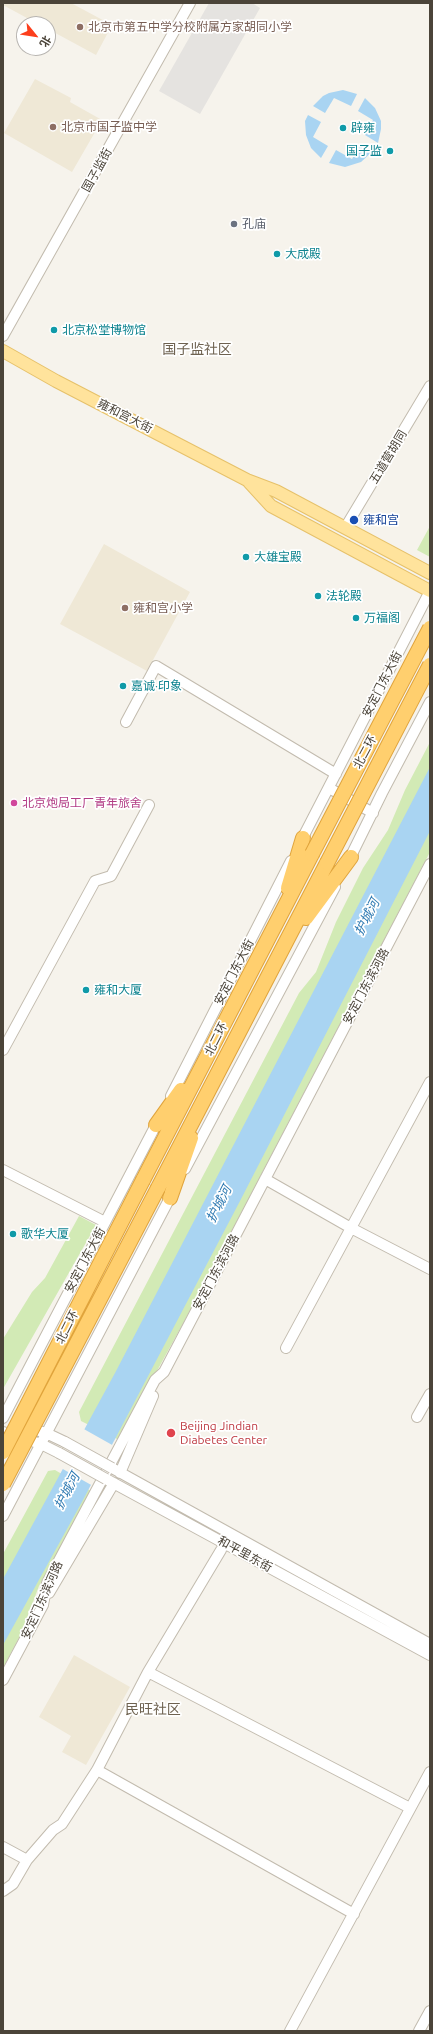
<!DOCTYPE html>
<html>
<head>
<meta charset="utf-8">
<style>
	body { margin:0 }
	#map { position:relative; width:433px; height:2034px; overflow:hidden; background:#f6f3ec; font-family:Ubuntu,"Noto Sans SC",sans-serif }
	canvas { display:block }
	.frame { position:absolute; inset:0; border:4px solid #4b4439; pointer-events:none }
	.north { position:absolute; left:16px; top:16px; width:40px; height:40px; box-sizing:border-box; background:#fff; border:1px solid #b7b4b0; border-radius:50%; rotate:120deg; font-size:11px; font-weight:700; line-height:16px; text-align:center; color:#4b4439 }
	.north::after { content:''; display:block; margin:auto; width:14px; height:18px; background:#fc3f1d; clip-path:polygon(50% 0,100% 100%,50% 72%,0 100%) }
</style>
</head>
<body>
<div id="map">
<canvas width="433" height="2034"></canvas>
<div class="frame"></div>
<div class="north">北</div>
</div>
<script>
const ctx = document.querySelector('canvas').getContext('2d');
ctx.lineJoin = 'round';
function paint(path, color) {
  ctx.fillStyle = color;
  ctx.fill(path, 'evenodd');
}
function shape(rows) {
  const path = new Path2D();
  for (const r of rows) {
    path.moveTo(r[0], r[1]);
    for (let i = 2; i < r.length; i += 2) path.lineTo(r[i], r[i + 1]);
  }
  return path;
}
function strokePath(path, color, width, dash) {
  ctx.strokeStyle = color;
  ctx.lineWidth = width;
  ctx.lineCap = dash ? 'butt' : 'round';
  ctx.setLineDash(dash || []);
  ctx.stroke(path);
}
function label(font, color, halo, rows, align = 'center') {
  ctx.font = font + ' Ubuntu,"Noto Sans SC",sans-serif';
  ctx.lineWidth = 3.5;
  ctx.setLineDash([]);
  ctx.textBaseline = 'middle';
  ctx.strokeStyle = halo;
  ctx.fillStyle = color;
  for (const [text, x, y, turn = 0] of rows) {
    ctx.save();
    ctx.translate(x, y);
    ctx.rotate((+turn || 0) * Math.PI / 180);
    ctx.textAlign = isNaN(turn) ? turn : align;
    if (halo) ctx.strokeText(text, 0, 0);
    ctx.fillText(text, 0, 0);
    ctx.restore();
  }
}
paint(shape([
	[3,3,71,3,112,25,96,55,48,29,48,24,38,24,3,5],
	[35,79,71,98,70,102,102,120,72,172,4,133],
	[104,544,190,592,147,671,60,624],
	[74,1655,130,1687,86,1765,62,1752,71,1736,39,1717]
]), '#efe8d6');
paint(shape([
	[430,526,430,557,417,550],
	[430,742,430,852,186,1318,119,1440,81,1421,79,1412,299,993,316,972,336,922,363,868,388,830,405,790],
	[79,1216,96,1225,3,1389,3,1339,32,1292,45,1278],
	[55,1470,91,1491,39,1586,21,1634,3,1668,3,1554,48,1471]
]), '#d2eab5');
paint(shape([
	[209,3,252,3,260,8,200,114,159,91]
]), '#e5e3e0');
paint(shape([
	[343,90,357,94,351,106,334,98,325,113,313,106,323,96,329,93],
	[365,98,375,108,381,121,381,129,378,143,365,135,373,120,358,111],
	[308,115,321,122,313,137,328,146,321,158,311,148,306,135,305,121],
	[361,144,373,151,361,162,345,167,329,163,336,150,352,159],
	[430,767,430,831,240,1201,83,1500,3,1645,3,1579,115,1373]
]), '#a9d4f2');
paint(shape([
	[82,1428,114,1446,93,1486,61,1468]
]), '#f6f3ec');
const minor = shape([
	[3,336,190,3],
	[345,528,430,386],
	[126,722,156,666,336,774],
	[329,788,373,813],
	[300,843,430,591],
	[348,862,382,793,430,702],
	[3,1050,95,881,111,876,149,805],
	[171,1096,291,861],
	[185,1169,335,887],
	[3,1170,105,1222],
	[265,1179,351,1228,430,1269],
	[286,1348,430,1082],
	[417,1417,430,1394],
	[3,1418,159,1119],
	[26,1427,46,1433,65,1442],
	[3,1432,41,1444,59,1453],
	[112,1468,430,1644],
	[120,1473,153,1396],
	[106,1479,430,1655],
	[3,1516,173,1192],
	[49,1593,114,1483],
	[148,1672,410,1808],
	[3,1680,43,1605,47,1583,155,1380,164,1372,430,864],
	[97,1770,354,1914],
	[3,1847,27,1860],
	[3,1891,13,1884,27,1860,53,1830,62,1824,97,1770,148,1672,221,1550],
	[290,2031,430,1772],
	[419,2031,430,2011]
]);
const major = shape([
	[3,351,56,381,247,480,276,491,430,573],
	[249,482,271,506,430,591]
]);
const highway = shape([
	[288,888,303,838],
	[306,918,351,857],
	[156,1125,181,1090],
	[143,1180,312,854],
	[158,1188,327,863],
	[170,1198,191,1138]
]);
strokePath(minor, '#c2bbae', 12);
strokePath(major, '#e6c16a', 14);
strokePath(highway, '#e0a43c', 16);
strokePath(minor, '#fff', 10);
strokePath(major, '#ffe39c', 12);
strokePath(highway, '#ffcf6e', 14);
const minorBridge = shape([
	[65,1442,112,1468],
	[59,1453,106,1479]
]);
const highwayBridge = shape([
	[312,854,430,628],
	[327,863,430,665],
	[3,1452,143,1180],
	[3,1484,158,1188]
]);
strokePath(minorBridge, '#c2bbae', 12, []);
strokePath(highwayBridge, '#e0a43c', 16, []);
strokePath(minorBridge, '#fff', 10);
strokePath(highwayBridge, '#ffcf6e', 14);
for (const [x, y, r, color] of [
	[80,27,4,"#8d6e63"],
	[53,127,4,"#8d6e63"],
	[343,128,4,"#0f9aa8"],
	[390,151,4,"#0f9aa8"],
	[234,224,4,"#6b7280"],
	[277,254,4,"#0f9aa8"],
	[54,330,4,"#0f9aa8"],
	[354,520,5,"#1a4fb4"],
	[246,557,4,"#0f9aa8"],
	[318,596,4,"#0f9aa8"],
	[125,608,4,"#8d6e63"],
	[356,618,4,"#0f9aa8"],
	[123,686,4,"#0f9aa8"],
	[14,803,4,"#d1479c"],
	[86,990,4,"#0f9aa8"],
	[13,1234,4,"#0f9aa8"],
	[171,1433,5,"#e0444e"]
]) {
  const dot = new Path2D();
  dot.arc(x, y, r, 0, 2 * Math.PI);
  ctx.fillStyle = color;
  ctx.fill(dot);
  strokePath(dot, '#fff', 1.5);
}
label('12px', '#785e54', '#fff', [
	["北京市第五中学分校附属方家胡同小学",88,27],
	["北京市国子监中学",61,127],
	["雍和宫小学",133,608]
], 'left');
label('12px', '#0d838f', '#fff', [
	["辟雍",351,128],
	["国子监",382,151,"right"],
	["大成殿",285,254],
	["北京松堂博物馆",62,330],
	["大雄宝殿",254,557],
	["法轮殿",326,596],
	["万福阁",364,618],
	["嘉诚·印象",131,686],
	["雍和大厦",94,990],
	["歌华大厦",21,1234]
], 'left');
label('12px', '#4b4439', '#fff', [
	["国子监街",97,170,-61],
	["雍和宫大街",125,416,27],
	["五道营胡同",388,457,-59],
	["安定门东大街",382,684,-63],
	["北二环",365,752,-62],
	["安定门东大街",234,972,-63],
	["安定门东滨河路",366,986,-62],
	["北二环",216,1039,-63],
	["安定门东大街",85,1260,-62],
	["安定门东滨河路",216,1272,-62],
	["北二环",67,1327,-63],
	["和平里东街",245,1554,29],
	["安定门东滨河路",42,1600,-66]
]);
label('12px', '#5b616d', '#fff', [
	["孔庙",242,224]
], 'left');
label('12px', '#164399', '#fff', [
	["雍和宫",363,520]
], 'left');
label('12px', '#b23c85', '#fff', [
	["北京炮局工厂青年旅舍",22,803]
], 'left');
label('12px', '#be3a42', '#fff', [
	["Beijing Jindian",180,1426],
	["Diabetes Center",180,1440]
], 'left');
label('italic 13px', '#2e7ab2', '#fff', [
	["护城河",367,917,-63],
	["护城河",219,1204,-63],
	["护城河",67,1491,-62]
]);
label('14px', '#6e6250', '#fff', [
	["国子监社区",197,349],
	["民旺社区",153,1709]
]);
</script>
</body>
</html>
